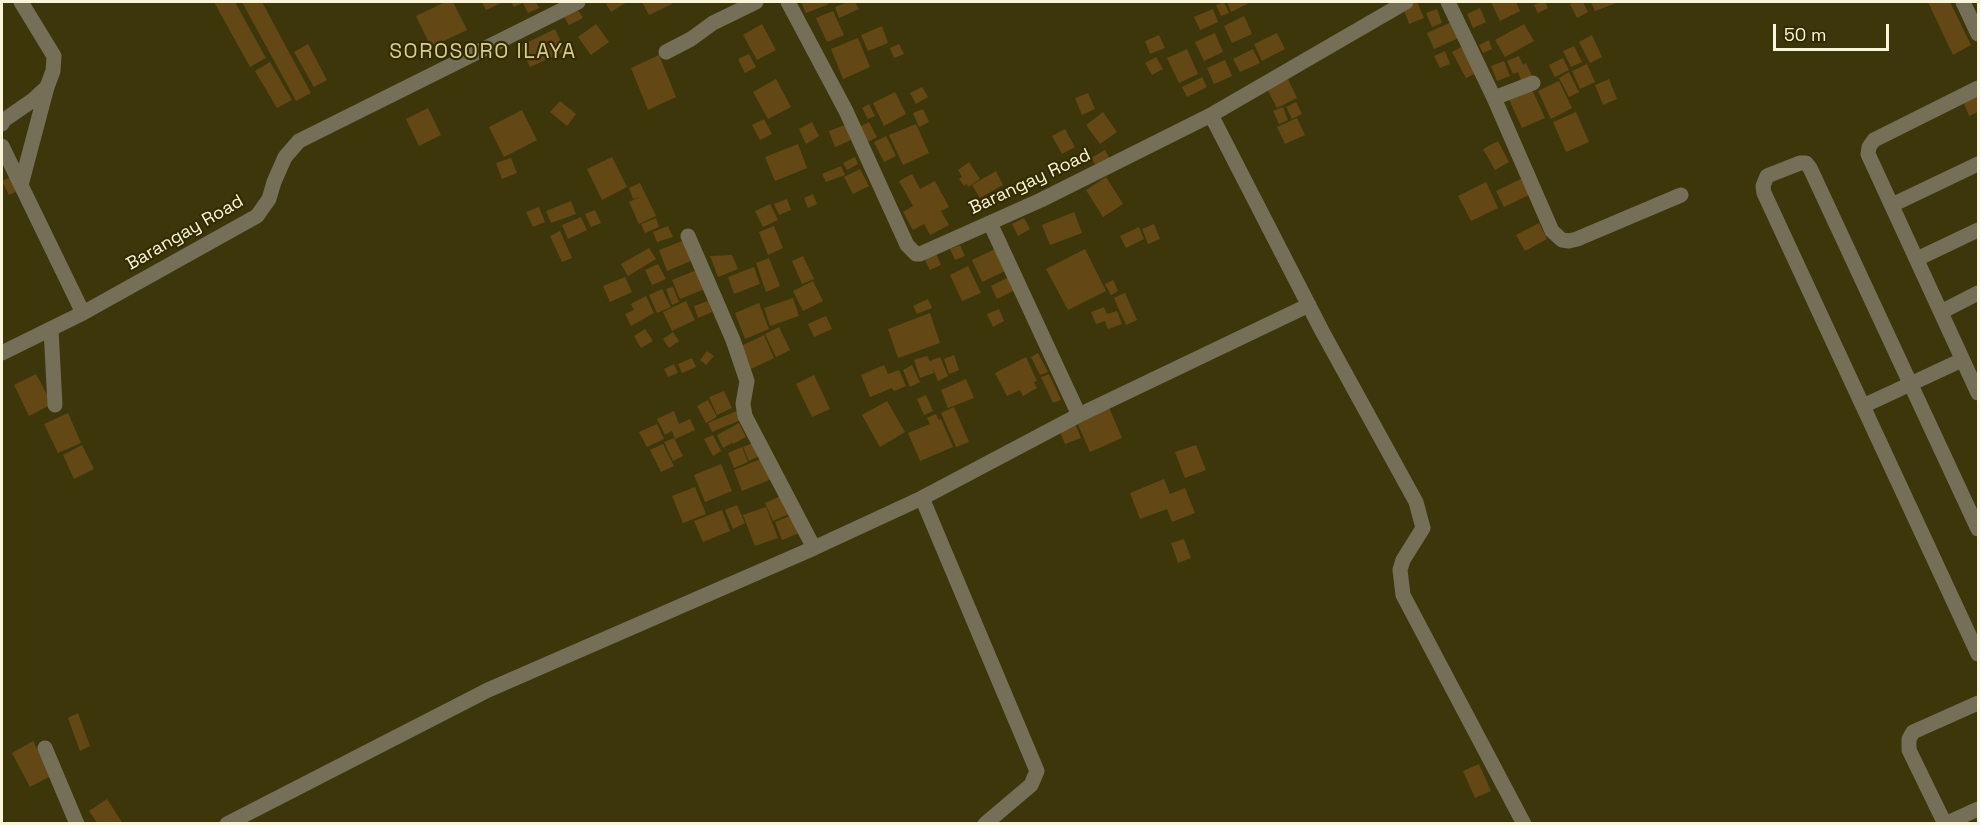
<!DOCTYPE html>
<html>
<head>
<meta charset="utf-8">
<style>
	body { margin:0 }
	#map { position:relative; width:1980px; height:825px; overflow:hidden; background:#3d360b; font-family:"Space Grotesk",sans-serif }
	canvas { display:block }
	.frame { position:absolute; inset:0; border:3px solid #faf5d8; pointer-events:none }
	.scale { position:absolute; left:1773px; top:24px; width:116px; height:27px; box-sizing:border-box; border:3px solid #faf5d8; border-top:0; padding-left:8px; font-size:18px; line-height:21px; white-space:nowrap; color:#faf5d8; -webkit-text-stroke:4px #332c00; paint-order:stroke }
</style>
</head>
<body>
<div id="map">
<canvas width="1980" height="825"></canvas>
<div class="frame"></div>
<div class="scale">50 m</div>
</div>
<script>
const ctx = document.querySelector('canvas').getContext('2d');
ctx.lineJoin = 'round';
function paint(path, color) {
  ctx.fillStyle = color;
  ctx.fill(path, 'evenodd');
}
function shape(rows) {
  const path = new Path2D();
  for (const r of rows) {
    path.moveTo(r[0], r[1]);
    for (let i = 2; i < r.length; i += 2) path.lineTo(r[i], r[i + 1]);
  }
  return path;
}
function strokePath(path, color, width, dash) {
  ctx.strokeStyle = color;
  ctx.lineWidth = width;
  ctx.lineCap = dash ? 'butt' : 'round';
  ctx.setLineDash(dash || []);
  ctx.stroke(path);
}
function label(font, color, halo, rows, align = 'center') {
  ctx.font = font + ' "Space Grotesk",sans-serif';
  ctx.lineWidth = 4.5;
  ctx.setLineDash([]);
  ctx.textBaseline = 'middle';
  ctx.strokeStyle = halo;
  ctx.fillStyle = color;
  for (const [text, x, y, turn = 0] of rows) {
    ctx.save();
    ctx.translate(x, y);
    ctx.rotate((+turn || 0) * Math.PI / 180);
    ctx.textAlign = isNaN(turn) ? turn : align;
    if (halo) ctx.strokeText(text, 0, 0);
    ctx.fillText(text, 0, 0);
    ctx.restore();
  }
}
paint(shape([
	[214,2,235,2,266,58,250,67],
	[242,2,262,2,311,93,296,101],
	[445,2,453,2,467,30,431,47,416,16],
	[482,2,500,2,501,3,486,10],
	[511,2,536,2,539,8,528,13,523,3,514,7],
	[605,2,627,2,611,12],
	[642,2,671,2,672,4,649,15],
	[801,2,828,2,829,4,806,13],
	[848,2,855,2,859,9,839,18,835,7],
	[1224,2,1229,13,1221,16,1216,5],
	[1227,2,1249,2,1249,3,1231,12],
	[1417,2,1424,18,1409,24,1403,7],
	[1491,2,1516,2,1520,11,1500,21],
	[1540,2,1545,2,1548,8,1538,13,1534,5],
	[1575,2,1583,2,1588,12,1577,18,1570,4],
	[1591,2,1619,2,1595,11],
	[1928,2,1950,2,1971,45,1953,55],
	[1480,8,1486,22,1473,28,1467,14],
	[1213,9,1218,22,1200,30,1194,17],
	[1437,9,1442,23,1432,27,1426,13],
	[578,10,583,18,569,25,564,17],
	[833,11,844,35,827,42,816,18],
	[1244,16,1252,34,1232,43,1224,26],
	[1454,21,1461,37,1434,49,1427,33],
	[596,24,609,42,591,55,578,37],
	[762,24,776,50,757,60,743,35],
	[1524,24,1534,41,1505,57,1495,40],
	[882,26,888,43,868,51,861,35],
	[555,29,565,51,530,67,520,46],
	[1215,33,1223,52,1204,61,1195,42],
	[1277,33,1285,49,1262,61,1254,44],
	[1159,35,1165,48,1150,54,1145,41],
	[1592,35,1602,57,1590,63,1579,42],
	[858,38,870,67,843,79,831,49],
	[1489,40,1492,49,1483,53,1479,45],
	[308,44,327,80,314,87,294,52],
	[899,44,904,54,894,58,890,48],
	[1465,45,1479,72,1466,78,1452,52],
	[1574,46,1582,62,1571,67,1563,51],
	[1187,49,1198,74,1179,83,1167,58],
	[1253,49,1260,63,1240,72,1233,59],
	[1445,51,1450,64,1440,68,1434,56],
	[749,54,756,67,745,73,738,59],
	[659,55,676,97,648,110,631,68],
	[1519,56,1523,65,1526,63,1532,76,1521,80,1518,72,1513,74,1507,61],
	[1156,57,1163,69,1152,75,1145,63],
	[1563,58,1569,70,1555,77,1549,65],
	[1225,60,1232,76,1214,84,1207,68],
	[1504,61,1510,76,1497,81,1491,66],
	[270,62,292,100,277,108,255,71],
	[1587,64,1595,82,1580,89,1572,71],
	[1569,72,1579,92,1569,97,1559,78],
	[1286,75,1297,98,1277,108,1265,85],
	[1202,77,1207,87,1187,97,1182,87],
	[776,79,791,107,768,119,753,92],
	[1609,79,1617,99,1603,105,1595,85],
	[1559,81,1572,108,1551,119,1538,91],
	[1530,85,1545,118,1522,128,1507,95],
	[922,87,928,97,916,104,910,93],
	[1978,89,1978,112,1969,116,1961,96],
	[895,92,906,114,884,126,873,103],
	[1088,93,1095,109,1082,115,1075,98],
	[560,101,576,114,567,126,550,112],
	[1296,102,1302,114,1292,119,1286,107],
	[869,104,875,116,868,119,862,108],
	[1283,107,1288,120,1279,124,1273,111],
	[428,108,441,135,419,146,406,119],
	[923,109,929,122,919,127,913,113],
	[522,110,537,140,504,157,489,127],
	[1103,112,1117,132,1100,144,1086,125],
	[1576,112,1589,142,1566,152,1553,122],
	[1297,118,1305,135,1285,144,1277,127],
	[764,119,772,134,760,140,752,125],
	[812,122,819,136,806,144,799,129],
	[869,122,877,137,865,144,856,129],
	[916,124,929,153,903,165,889,135],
	[845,125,851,140,835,147,829,131],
	[1065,129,1075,147,1062,154,1052,136],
	[886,136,896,156,884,162,874,142],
	[1498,141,1509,162,1495,170,1483,149],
	[798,144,807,168,775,181,765,157],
	[1105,150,1111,161,1097,168,1091,158],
	[612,157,627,187,602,200,587,169],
	[855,157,858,164,847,170,843,163],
	[511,158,517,173,502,179,496,163],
	[969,162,980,179,968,187,967,184,964,186,959,179,962,177,958,170],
	[841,166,845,175,826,182,822,174],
	[860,169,869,186,853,194,844,177],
	[996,171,1003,185,980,198,972,185],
	[912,174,920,189,935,181,949,207,941,211,949,225,930,235,924,224,913,230,903,212,913,206,899,181],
	[15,175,22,189,9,195,2,181],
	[1106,177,1123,204,1103,217,1086,190],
	[1525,177,1533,193,1504,207,1496,191],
	[1486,182,1498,208,1471,221,1458,196],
	[640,183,656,216,639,224,629,202,640,197,633,199,629,188],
	[813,194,817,204,808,208,804,198],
	[787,199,791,210,779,215,774,204],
	[571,201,576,214,551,223,546,211],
	[770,204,778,220,763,227,755,211],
	[539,207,545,222,533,227,526,212],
	[595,210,601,223,591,227,585,214],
	[1074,212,1082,233,1050,245,1042,225],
	[581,217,587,230,568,239,562,225],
	[656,218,659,227,645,233,641,224],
	[1024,218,1030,229,1018,236,1012,224],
	[1539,223,1547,239,1525,251,1516,235],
	[1154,224,1160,239,1148,244,1142,229],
	[668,226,673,237,657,242,653,232],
	[774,226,783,248,768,255,759,232],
	[1139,227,1144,239,1126,248,1120,236],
	[560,231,572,258,562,262,550,236],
	[685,240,693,260,667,271,659,250],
	[960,245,965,256,955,260,950,249],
	[649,248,656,259,628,276,621,264],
	[997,248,1007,270,982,282,972,260],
	[1085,249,1106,291,1068,310,1046,269],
	[935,251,941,265,930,270,923,256],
	[732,255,738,269,718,277,710,256],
	[803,256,814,279,802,284,792,261],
	[769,258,780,286,766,292,756,263],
	[658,264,666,279,652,285,645,270],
	[968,266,981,293,962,301,950,275],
	[754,267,760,284,734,294,728,277],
	[699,269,707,288,680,299,672,280],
	[1011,276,1017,289,997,299,991,286],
	[625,277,632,292,610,302,603,286],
	[1113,280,1118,291,1111,295,1105,284],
	[813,281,823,301,803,311,793,291],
	[673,287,679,302,672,305,666,289],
	[662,289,671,307,657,313,649,295],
	[1125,293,1137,320,1126,325,1114,298],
	[646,296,654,313,631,326,625,314,634,310,631,304],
	[793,298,799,316,770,326,764,308],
	[928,299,932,308,917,314,913,306],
	[686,301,695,320,672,331,663,312],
	[708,301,712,312,698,318,694,306],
	[759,303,769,329,745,339,735,313],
	[1104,307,1107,314,1117,311,1122,324,1108,329,1105,321,1096,324,1091,312],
	[999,309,1004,321,993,327,987,314],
	[930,313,940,343,898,358,888,329],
	[826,316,832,329,814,337,808,324],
	[779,327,790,350,776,357,765,334],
	[645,329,653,341,641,348,634,336],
	[673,332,679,341,669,348,663,339],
	[764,335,774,358,751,369,741,346],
	[707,351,714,356,706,365,700,360],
	[1038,353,1048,372,1040,375,1031,357],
	[954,355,959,370,949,374,944,359],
	[927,356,930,361,940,357,948,376,938,381,932,366,934,373,920,378,914,360],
	[1026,357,1037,381,1034,382,1037,388,1023,396,1020,390,1007,396,995,373],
	[692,358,696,367,682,373,678,364],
	[674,364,678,373,668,377,664,369],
	[884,365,888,374,899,370,906,386,894,391,892,388,870,397,861,375],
	[912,365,920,382,910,387,903,370],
	[36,374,52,404,29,416,14,385],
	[1049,374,1061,400,1053,403,1041,377],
	[814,375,830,409,812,417,796,384],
	[966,379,974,398,948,408,941,390],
	[724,391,732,408,717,415,709,397],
	[926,395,933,411,924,415,917,399],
	[708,400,717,417,706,423,697,406],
	[887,401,905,432,880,447,862,415],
	[1108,405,1122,438,1090,452,1076,420],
	[954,407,969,442,956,447,941,413],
	[739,410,743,419,712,432,708,423],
	[674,411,679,424,690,419,695,430,675,439,672,431,665,435,657,419],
	[68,413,81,443,58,453,44,424],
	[936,414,939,420,941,419,953,447,920,461,908,433,930,424,927,418],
	[1074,421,1081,438,1065,444,1058,427],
	[739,423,746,437,733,444,729,437,732,443,723,448,717,435],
	[657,424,664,439,647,447,639,432],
	[713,435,721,451,713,456,704,439],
	[674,438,683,456,673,461,664,442],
	[755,442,761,455,749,461,743,447],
	[663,444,674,466,661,472,650,450],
	[82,445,94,469,74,479,63,455],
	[1196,445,1206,470,1185,478,1175,452],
	[742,447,748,462,734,468,728,453],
	[763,458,772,479,742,491,734,470],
	[721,464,732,491,705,502,694,475],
	[1164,479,1170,494,1185,488,1195,513,1172,522,1167,509,1140,519,1130,493],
	[695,487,706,514,683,523,672,496],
	[783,495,791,513,773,521,765,503],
	[737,505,745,523,733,529,725,510],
	[766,507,778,538,755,546,743,515],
	[722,510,730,531,703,542,694,521],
	[792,515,799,533,782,540,775,522],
	[1184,539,1191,558,1178,563,1171,543],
	[78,713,90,746,80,751,68,718],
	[33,741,51,776,30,787,12,753],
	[1479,764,1491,791,1475,798,1463,771],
	[107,799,123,824,98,824,89,811]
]), '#634815');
strokePath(shape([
	[788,2,846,111,907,245,916,254,920,254,1041,200,1211,115,1406,2],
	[1448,2,1494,98,1533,83],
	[1963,2,1978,34],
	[666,52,691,39,713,23,756,2],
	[1978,88,1874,140,1869,147,1868,154,1978,393],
	[1494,98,1552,231,1562,240,1569,241,1577,239,1681,195],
	[1211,115,1322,331,1416,502,1423,528,1403,560,1400,570,1403,595,1524,824],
	[2,124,4,120,33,100,47,87,53,71,54,56,21,2],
	[2,146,83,313],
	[21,185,47,87],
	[1892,205,1978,164],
	[688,236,733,340,747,381,743,404,745,416,814,548],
	[1917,259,1978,230],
	[1941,312,1978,293],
	[51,329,55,405],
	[2,353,83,313,257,216,269,199,274,182,285,157,299,141,578,2],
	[1863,406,1962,360],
	[1079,415,1309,305],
	[922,498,1037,771,1031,785,985,824],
	[1978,529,1810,168,1806,163,1800,163,1767,176,1763,186,1764,193,1978,654],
	[45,748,77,824],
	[227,824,488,690,814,548,922,498,1079,415,990,223],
	[1945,824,1909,750,1909,739,1913,732,1978,703],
	[1945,824,1978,809]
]), '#746f56', 15);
label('18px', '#faf5d8', '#332c00', [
	["Barangay Road",1030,182,-25],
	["Barangay Road",185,233,-30]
]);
ctx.letterSpacing = '1.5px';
label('21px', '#d5cc92', '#332c00', [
	["SOROSORO ILAYA",483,52]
]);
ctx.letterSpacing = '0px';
</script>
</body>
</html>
